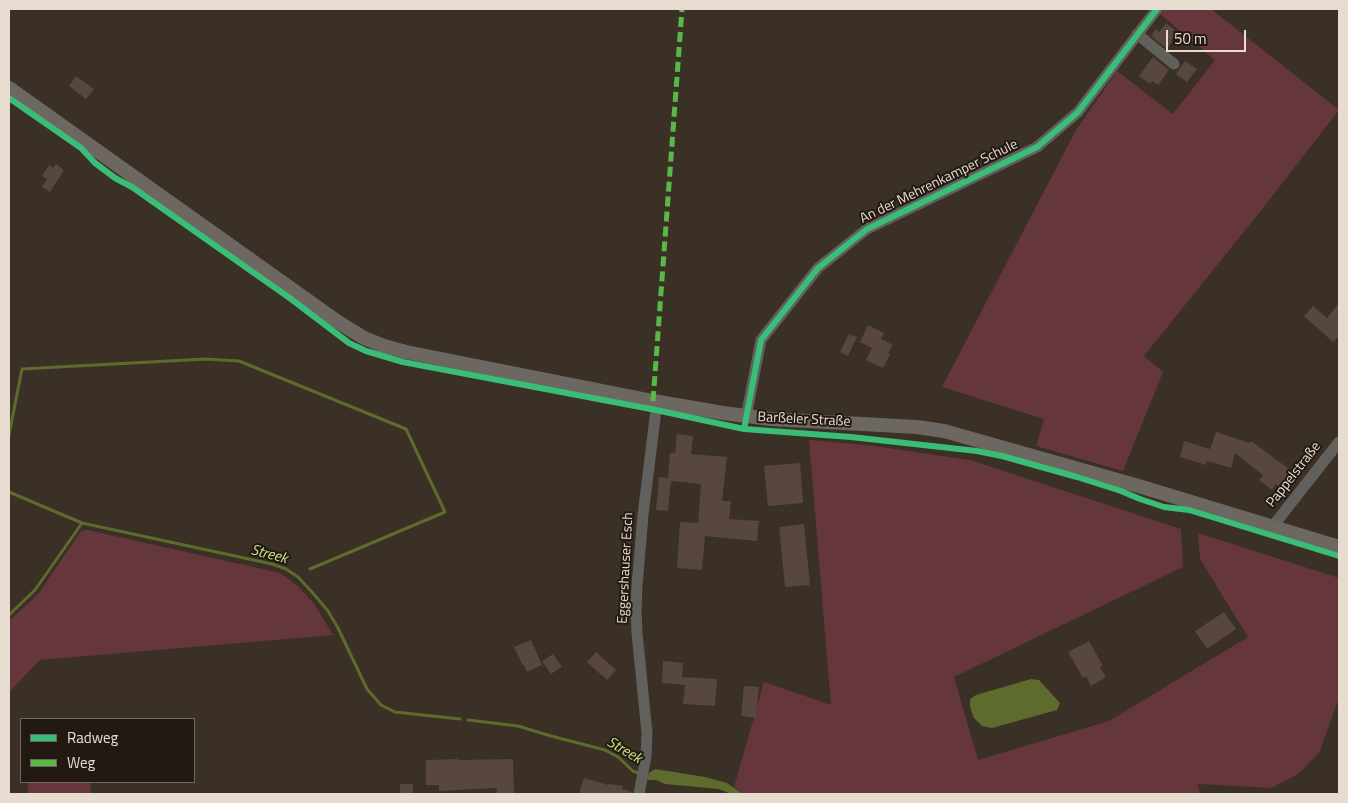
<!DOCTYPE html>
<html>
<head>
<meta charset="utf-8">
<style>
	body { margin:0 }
	#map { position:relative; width:1348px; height:803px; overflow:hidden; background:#3a3026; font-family:"Titillium Web",sans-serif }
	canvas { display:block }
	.frame { position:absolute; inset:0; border:10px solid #e8dcd1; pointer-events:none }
	.legend { position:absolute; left:20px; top:718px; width:175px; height:65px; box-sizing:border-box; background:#221a12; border:1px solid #71685e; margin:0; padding:6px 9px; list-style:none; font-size:15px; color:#e8dcd1 }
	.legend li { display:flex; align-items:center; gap:10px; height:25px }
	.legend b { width:25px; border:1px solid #71685e }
	.scale { position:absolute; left:1166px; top:30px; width:80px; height:22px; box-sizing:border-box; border:2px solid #e8dcd1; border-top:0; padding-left:6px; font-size:15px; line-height:18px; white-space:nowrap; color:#e8dcd1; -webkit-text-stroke:4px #221a12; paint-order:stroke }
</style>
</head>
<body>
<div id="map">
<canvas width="1348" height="803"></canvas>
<div class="frame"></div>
<ul class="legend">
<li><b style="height:6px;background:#3abd76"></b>Radweg</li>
<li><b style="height:6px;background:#58b947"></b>Weg</li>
</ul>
<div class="scale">50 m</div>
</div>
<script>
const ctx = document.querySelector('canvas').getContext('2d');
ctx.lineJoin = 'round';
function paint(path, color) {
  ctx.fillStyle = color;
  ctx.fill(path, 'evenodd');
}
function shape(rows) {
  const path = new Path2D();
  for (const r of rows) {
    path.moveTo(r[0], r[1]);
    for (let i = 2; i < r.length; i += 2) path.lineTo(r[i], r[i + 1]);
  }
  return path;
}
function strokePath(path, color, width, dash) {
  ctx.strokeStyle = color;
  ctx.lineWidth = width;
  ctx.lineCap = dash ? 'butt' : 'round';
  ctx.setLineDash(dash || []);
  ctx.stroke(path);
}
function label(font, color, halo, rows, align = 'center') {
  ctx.font = font + ' "Titillium Web",sans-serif';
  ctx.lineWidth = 4;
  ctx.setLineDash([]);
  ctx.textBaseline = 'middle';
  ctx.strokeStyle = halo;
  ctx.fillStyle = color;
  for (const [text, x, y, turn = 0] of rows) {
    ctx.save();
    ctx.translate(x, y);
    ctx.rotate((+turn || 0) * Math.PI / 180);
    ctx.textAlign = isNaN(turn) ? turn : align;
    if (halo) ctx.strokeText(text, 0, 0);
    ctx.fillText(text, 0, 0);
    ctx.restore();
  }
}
paint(shape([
	[1164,9,1211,9,1339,110,1263,208,1144,356,1163,372,1123,471,1036,446,1044,419,942,387,1076,130,1117,71,1173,114,1215,60,1160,14],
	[809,440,867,445,970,460,1181,529,1183,567,954,677,978,760,1109,721,1248,637,1200,559,1198,533,1339,578,1339,698,1319,753,1298,774,1271,788,1198,784,1200,794,744,794,734,787,764,682,831,705],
	[88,530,280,573,298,586,315,605,333,635,40,660,9,692,9,621,39,593,81,531],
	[28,782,90,782,91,794,28,794]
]), '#65373c');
paint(shape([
	[1031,679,1039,680,1060,703,1057,710,992,728,982,726,974,718,970,707,970,699,976,695],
	[655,769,705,777,727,783,743,794,731,794,719,789,665,784,656,780,647,780,649,773]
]), '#5d6b2d');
strokePath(shape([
	[9,435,22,369,205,359,239,361,406,429,445,512,310,569],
	[9,492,82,523,272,564,286,569,298,577,311,591,328,611,338,628,367,689,381,705,395,712,460,719],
	[9,615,35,590,82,523],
	[468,720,518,726,551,736,605,750,618,757,633,771,641,774]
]), '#5d6b2d', 3);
paint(shape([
	[1166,23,1177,32,1171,41,1172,42,1167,49,1151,36,1156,29,1159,32],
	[1153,57,1169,70,1158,85,1152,81,1150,84,1139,76],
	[1185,61,1197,69,1187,82,1176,74],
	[76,76,94,89,86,99,69,86],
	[56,164,64,170,50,192,42,187,47,179,42,176,49,165,53,168],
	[1339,303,1339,336,1333,342,1304,316,1313,306,1327,318],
	[868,325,884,333,881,339,893,345,888,353,890,354,883,368,866,360,872,348,860,342],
	[849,334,857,337,848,356,840,352],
	[1216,432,1250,443,1251,441,1297,475,1285,492,1276,484,1272,490,1259,480,1263,475,1235,453,1231,468,1207,461,1206,465,1180,457,1184,441,1210,449],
	[677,434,693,436,691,454,727,457,722,501,731,501,729,519,759,521,757,541,705,536,702,570,677,568,680,522,698,523,701,484,671,481,668,511,656,510,659,477,668,478,670,453,675,453],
	[800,463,803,503,768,506,764,466],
	[804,524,810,585,785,587,779,527],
	[1224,612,1236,629,1207,649,1195,631],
	[531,640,542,665,527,672,524,665,523,666,514,647],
	[1089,641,1103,666,1100,668,1106,677,1091,686,1086,676,1083,678,1068,652],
	[596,652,616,670,607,680,587,662],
	[553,654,562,667,551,674,542,661],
	[663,661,683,663,682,677,717,679,715,706,683,704,685,685,662,683],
	[744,686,759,687,756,718,741,716],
	[458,759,458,760,513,759,514,794,496,794,497,788,439,791,439,785,426,785,426,760],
	[584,778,608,785,609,784,623,786,622,789,631,792,631,794,579,794],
	[400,784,413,784,413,794,400,794]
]), '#57473e');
strokePath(shape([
	[1137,34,1174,64],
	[746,417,761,340,818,268,867,229,1037,147,1078,112,1157,9],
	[1273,526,1339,442],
	[639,794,646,757,647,733,637,633,636,610,637,586,643,515,657,402]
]), '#62605c', 11);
strokePath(shape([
	[9,88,338,322,364,338,384,346,406,352,653,401,723,413,771,419,917,427,944,431,1142,487,1339,547]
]), '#6c6761', 14);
strokePath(shape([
	[653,401,682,9]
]), '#58b947', 5, [10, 5]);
strokePath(shape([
	[9,98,81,148,95,163,115,178,132,187,291,299,349,343,366,351,403,362,656,410,744,429,851,437,977,451,1002,456,1077,477,1121,491,1140,499,1164,507,1189,510,1339,556],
	[744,429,761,340,818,268,867,229,1037,147,1078,112,1157,9]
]), '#3abd76', 6);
label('14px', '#e8dcd1', '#221a12', [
	["An der Mehrenkamper Schule",939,182,-26],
	["Barßeler Straße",804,420,3],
	["Pappelstraße",1294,475,-52],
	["Eggershauser Esch",626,568,-87]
]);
label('italic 15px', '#cce788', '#221a12', [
	["Streek",269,555,15],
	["Streek",624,751,30]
]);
</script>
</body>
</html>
